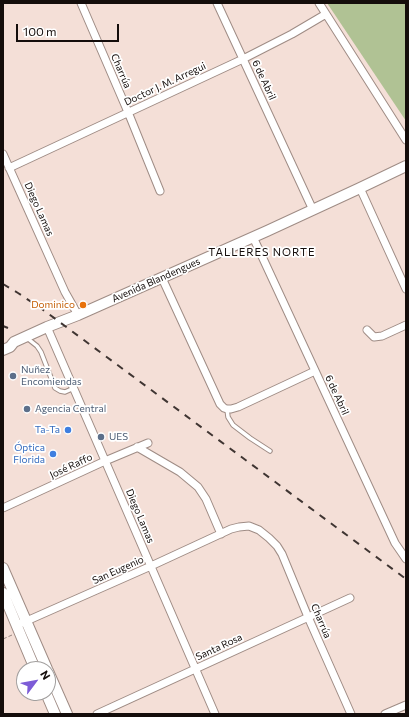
<!DOCTYPE html>
<html>
<head>
<meta charset="utf-8">
<style>
	body { margin:0 }
	#map { position:relative; width:409px; height:717px; overflow:hidden; background:#f4dfd7; font-family:Commissioner,sans-serif }
	canvas { display:block }
	.frame { position:absolute; inset:0; border:4px solid #140d0b; pointer-events:none }
	.north { position:absolute; left:16px; top:661px; width:40px; height:40px; box-sizing:border-box; background:#fff; border:1px solid #a19e9d; border-radius:50%; rotate:58deg; font-size:11px; font-weight:700; line-height:16px; text-align:center; color:#140d0b }
	.north::after { content:''; display:block; margin:auto; width:14px; height:18px; background:#7d5cd7; clip-path:polygon(50% 0,100% 100%,50% 72%,0 100%) }
	.scale { position:absolute; left:16px; top:24px; width:103px; height:18px; box-sizing:border-box; border:2px solid #140d0b; border-top:0; padding-left:5px; font-size:12px; line-height:14px; white-space:nowrap; color:#140d0b; -webkit-text-stroke:3px #fff; paint-order:stroke }
</style>
</head>
<body>
<div id="map">
<canvas width="409" height="717"></canvas>
<div class="frame"></div>
<div class="north">N</div>
<div class="scale">100 m</div>
</div>
<script>
const ctx = document.querySelector('canvas').getContext('2d');
ctx.lineJoin = 'round';
function paint(path, color) {
  ctx.fillStyle = color;
  ctx.fill(path, 'evenodd');
}
function shape(rows) {
  const path = new Path2D();
  for (const r of rows) {
    path.moveTo(r[0], r[1]);
    for (let i = 2; i < r.length; i += 2) path.lineTo(r[i], r[i + 1]);
  }
  return path;
}
function strokePath(path, color, width, dash) {
  ctx.strokeStyle = color;
  ctx.lineWidth = width;
  ctx.lineCap = dash ? 'butt' : 'round';
  ctx.setLineDash(dash || []);
  ctx.stroke(path);
}
function label(font, color, halo, rows, align = 'center') {
  ctx.font = font + ' Commissioner,sans-serif';
  ctx.lineWidth = 3.5;
  ctx.setLineDash([]);
  ctx.textBaseline = 'middle';
  ctx.strokeStyle = halo;
  ctx.fillStyle = color;
  for (const [text, x, y, turn = 0] of rows) {
    ctx.save();
    ctx.translate(x, y);
    ctx.rotate((+turn || 0) * Math.PI / 180);
    ctx.textAlign = isNaN(turn) ? turn : align;
    if (halo) ctx.strokeText(text, 0, 0);
    ctx.fillText(text, 0, 0);
    ctx.restore();
  }
}
paint(shape([
	[327,3,406,3,406,121]
]), '#b0c294');
const lane = shape([
	[27,338,37,346,41,352,55,388,60,391,65,392,74,388],
	[227,409,228,417,233,425,250,438,270,451]
]);
const street = shape([
	[81,3,128,112,160,191],
	[217,3,313,210],
	[319,3,406,140],
	[3,154,65,292,78,315],
	[9,168,243,59,292,34,326,14],
	[360,188,406,289],
	[253,237,395,543,406,559],
	[162,278,220,404,224,408,227,409,231,409,238,407,315,371],
	[47,327,215,714],
	[367,330,374,337,382,336,406,325],
	[137,447,180,472,198,487,206,499,221,534],
	[3,508,105,461,148,443],
	[22,623,151,566,231,529,239,527,249,526,259,530,269,538,277,546,282,554,308,617,351,714],
	[97,714,350,598],
	[385,714,406,705]
]);
const secondary = shape([
	[3,350,10,347,14,342,47,327,78,315,267,231,360,188,406,166],
	[3,568,47,669],
	[3,593,35,669],
	[48,671,67,714],
	[46,693,55,714]
]);
strokePath(lane, '#9f8c85', 5.5);
strokePath(street, '#9f8c85', 9);
strokePath(secondary, '#9f8c85', 12);
strokePath(shape([
	[3,639,12,635]
]), '#968782', 1, [4, 2]);
strokePath(lane, '#fff', 3.5);
strokePath(street, '#fff', 7);
strokePath(secondary, '#fff', 10);
strokePath(shape([
	[3,284,18,293,42,309,406,579],
	[3,326,8,328]
]), '#3f3532', 2, [7, 7]);
for (const [x, y, r, color] of [
	[83,305,4,"#e8710a"],
	[13,376,4,"#5c6f8a"],
	[27,409,4,"#5c6f8a"],
	[68,430,4,"#3f7fe0"],
	[101,437,4,"#5c6f8a"],
	[53,454,4,"#3f7fe0"]
]) {
  const dot = new Path2D();
  dot.arc(x, y, r, 0, 2 * Math.PI);
  ctx.fillStyle = color;
  ctx.fill(dot);
  strokePath(dot, '#fff', 1.5);
}
label('10px', '#140d0b', '#fff', [
	["Charrúa",121,71,67],
	["6 de Abril",264,80,65],
	["Doctor J. M. Arregui",165,84,-25],
	["Diego Lamas",39,209,66],
	["Avenida Blandengues",156,280,-24],
	["6 de Abril",337,395,65],
	["José Raffo",71,466,-25],
	["Diego Lamas",140,516,67],
	["San Eugenio",118,570,-24],
	["Charrúa",321,621,67],
	["Santa Rosa",219,647,-25]
]);
label('10px', '#c56008', '#fff', [
	["Dominico",75,305]
], 'right');
label('10px', '#4e5e75', '#fff', [
	["Nuñez",21,370],
	["Encomiendas",21,382],
	["Agencia Central",35,409],
	["UES",109,437]
], 'left');
label('10px', '#366cbe', '#fff', [
	["Ta-Ta",60,430],
	["Óptica",45,448],
	["Florida",45,460]
], 'right');
ctx.letterSpacing = '1px';
label('11px', '#140d0b', '#fff', [
	["TALLERES NORTE",262,252]
]);
ctx.letterSpacing = '0px';
</script>
</body>
</html>
